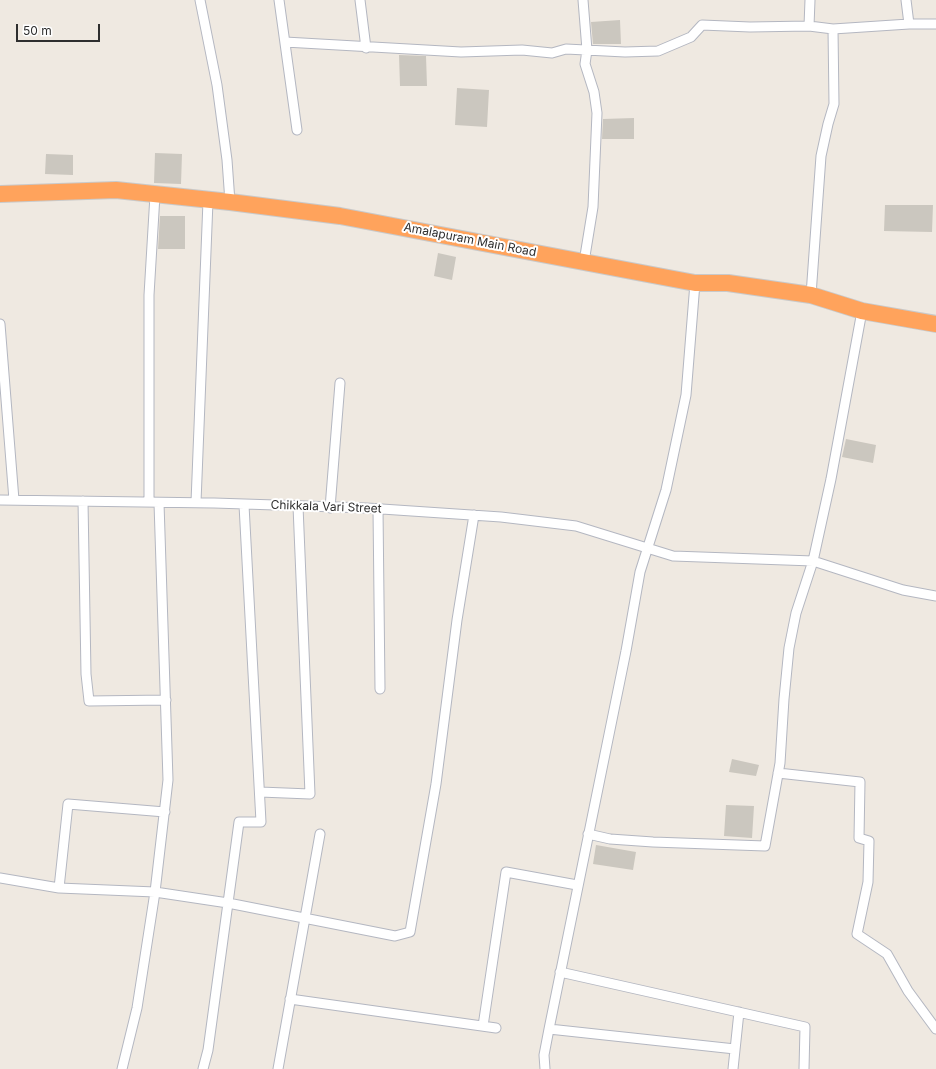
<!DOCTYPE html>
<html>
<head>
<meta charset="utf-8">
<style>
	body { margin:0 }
	#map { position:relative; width:936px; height:1069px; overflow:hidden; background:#efe9e1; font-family:Inter,sans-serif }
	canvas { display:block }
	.scale { position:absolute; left:16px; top:24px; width:84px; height:18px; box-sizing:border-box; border:2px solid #2e2e2e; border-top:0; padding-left:5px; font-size:12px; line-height:14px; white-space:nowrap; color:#2e2e2e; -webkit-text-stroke:3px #fff; paint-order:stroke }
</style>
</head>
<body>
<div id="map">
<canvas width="936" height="1069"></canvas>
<div class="scale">50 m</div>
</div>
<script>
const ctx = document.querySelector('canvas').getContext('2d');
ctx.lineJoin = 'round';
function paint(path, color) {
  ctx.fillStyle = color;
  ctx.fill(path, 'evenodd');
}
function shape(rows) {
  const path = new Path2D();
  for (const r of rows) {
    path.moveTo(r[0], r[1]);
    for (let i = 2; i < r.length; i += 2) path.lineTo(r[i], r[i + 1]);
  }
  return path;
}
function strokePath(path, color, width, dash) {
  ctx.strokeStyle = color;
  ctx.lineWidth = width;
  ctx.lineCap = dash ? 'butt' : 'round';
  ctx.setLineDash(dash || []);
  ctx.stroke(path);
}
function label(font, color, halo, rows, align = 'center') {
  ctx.font = font + ' Inter,sans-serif';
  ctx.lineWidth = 4;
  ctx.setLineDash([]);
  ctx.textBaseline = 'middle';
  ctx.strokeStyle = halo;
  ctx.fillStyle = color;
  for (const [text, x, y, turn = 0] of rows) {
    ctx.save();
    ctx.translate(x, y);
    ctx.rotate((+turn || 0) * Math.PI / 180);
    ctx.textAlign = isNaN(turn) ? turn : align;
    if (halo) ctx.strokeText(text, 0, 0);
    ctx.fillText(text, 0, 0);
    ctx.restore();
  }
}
paint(shape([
	[620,20,621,44,593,44,591,22],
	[399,55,426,56,427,86,400,86],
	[457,88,489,90,487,127,455,125],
	[634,118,634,139,602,139,603,119],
	[155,153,182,154,181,184,154,183],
	[46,154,73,155,73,175,45,174],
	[885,205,933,205,932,232,884,231],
	[160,216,185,216,185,249,158,249],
	[438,253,456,257,452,280,434,276],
	[846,439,876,445,873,463,842,457],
	[732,759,759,765,756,776,729,772],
	[726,805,754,806,752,838,724,836],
	[596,845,636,852,633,870,593,864]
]), '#cbc7bf');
const street = shape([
	[200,0,217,85,227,160,230,202],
	[279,0,297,130],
	[360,0,366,48],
	[583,0,587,50,585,64,594,92,597,113,593,207,584,262],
	[906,0,909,24],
	[809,26,810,0],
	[285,42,461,52,522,50,552,53,566,49,625,52,658,51,691,37,702,25,750,27,809,26,833,29],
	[811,295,821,156,828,124,834,104,833,29,909,24,936,24],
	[0,324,14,500],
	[0,500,214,503,367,508,501,517,576,526,673,556,813,561,903,590,936,596],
	[83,501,86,674,89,701,166,700],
	[149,502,149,295,155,195],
	[196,502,208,201],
	[330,508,340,383],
	[378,509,380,689],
	[778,773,860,782,859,838,869,841,868,882,857,934,887,954,908,991,936,1029],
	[260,792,310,794,298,506],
	[588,834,610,839,653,842,765,846,780,763,784,699,789,648,796,613,813,561,831,479,862,311],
	[0,878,59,888,155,892,228,903,395,936,410,932,436,784,457,620,474,515],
	[59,888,68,804,165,812],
	[560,972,805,1027,804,1069],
	[290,999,496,1028],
	[483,1026,506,872,577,885],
	[549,1029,735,1049],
	[122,1069,137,1008,155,892,168,780,159,503],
	[203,1069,208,1050,239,822,261,822,244,505],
	[278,1069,320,834],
	[545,1069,544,1055,549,1029,626,651,640,572,666,490,686,395,695,283],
	[733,1069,739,1012]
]);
const highway = shape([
	[0,194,116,190,230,202,340,216,695,283,728,283,811,295,862,311,936,324]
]);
strokePath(street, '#b4b7c1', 11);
strokePath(highway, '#c9c9c9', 18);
strokePath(street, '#fff', 9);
strokePath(highway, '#ffa35c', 16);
label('12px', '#2e2e2e', '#fff', [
	["Amalapuram Main Road",470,240,11],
	["Chikkala Vari Street",326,507,2]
]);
</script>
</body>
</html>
